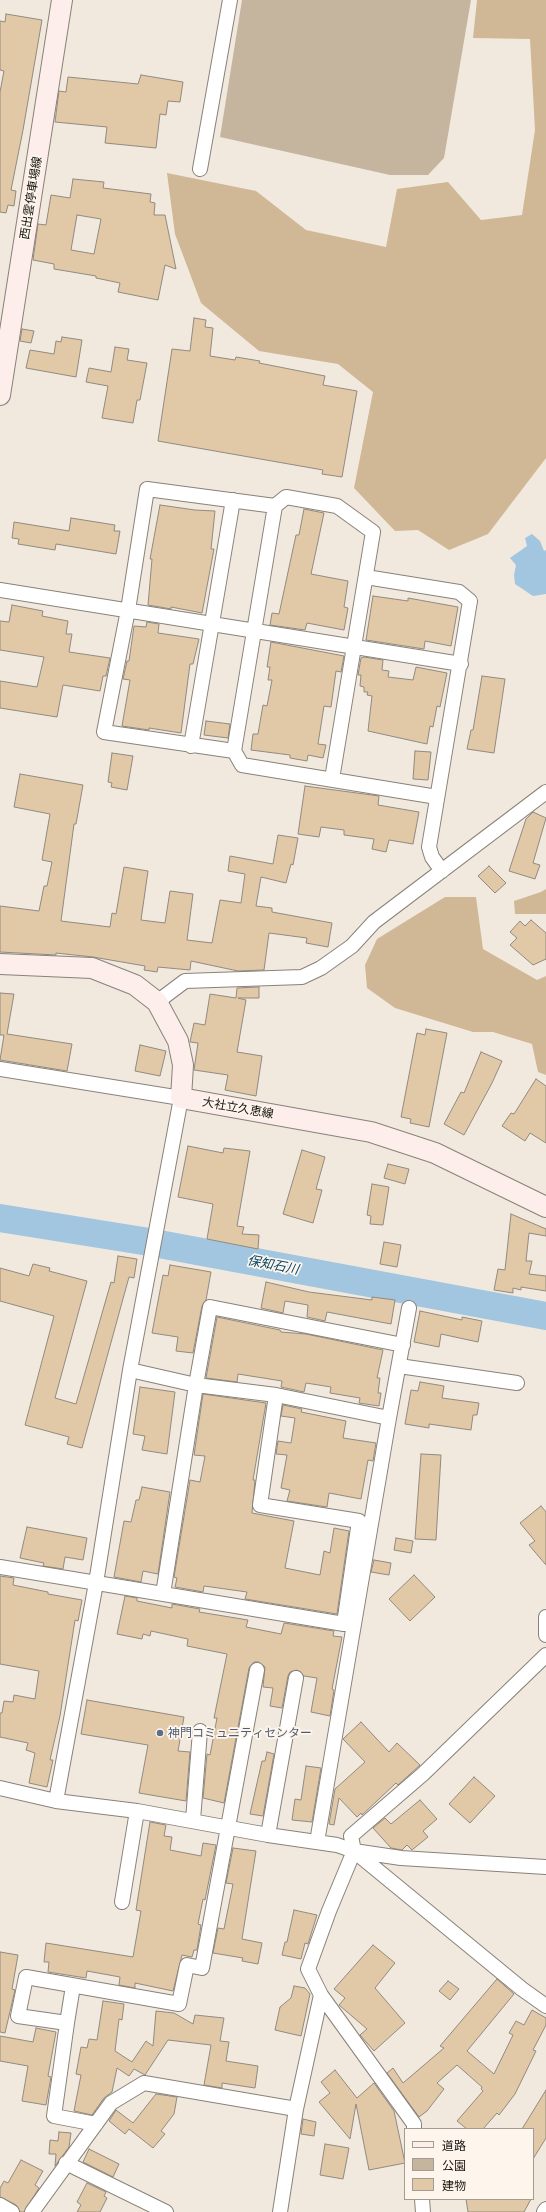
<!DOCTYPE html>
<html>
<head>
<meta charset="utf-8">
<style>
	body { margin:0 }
	#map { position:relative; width:546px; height:2212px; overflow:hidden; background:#f1e9de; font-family:Lato,"Noto Sans JP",sans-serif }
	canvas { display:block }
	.legend { position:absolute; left:404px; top:2128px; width:130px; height:72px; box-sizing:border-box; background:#fef6ec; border:1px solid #a29c94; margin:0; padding:5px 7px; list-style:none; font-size:12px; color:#171410 }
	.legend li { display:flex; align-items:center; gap:8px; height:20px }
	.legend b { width:20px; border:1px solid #a29c94 }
</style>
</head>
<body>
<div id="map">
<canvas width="546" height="2212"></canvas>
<ul class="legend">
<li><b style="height:5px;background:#fdeeec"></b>道路</li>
<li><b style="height:11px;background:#c5b59f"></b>公園</li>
<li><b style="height:11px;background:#e1c8a6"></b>建物</li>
</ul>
</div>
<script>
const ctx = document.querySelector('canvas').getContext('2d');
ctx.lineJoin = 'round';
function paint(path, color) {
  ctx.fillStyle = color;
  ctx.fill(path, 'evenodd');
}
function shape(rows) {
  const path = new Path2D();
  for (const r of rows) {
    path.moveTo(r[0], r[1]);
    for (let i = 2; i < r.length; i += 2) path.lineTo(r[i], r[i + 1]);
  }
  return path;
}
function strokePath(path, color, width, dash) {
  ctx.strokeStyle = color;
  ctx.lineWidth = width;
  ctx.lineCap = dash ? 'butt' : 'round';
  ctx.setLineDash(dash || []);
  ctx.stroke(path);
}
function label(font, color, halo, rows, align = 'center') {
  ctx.font = font + ' Lato,"Noto Sans JP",sans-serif';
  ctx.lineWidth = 3.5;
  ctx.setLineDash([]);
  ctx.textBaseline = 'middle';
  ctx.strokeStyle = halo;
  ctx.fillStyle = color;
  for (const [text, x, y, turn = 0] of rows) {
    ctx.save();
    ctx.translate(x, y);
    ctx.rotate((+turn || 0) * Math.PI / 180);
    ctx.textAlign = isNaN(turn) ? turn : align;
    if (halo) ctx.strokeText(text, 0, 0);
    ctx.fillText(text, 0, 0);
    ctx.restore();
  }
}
paint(shape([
	[242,0,471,0,444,158,428,175,390,175,220,137]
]), '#c5b59f');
paint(shape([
	[477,0,546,0,546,458,488,534,449,550,418,530,395,531,354,488,373,392,338,364,259,351,201,303,175,234,167,173,256,191,306,230,386,247,397,189,448,182,481,220,522,215,535,130,530,39,473,38],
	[546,889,546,914,515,914,514,901,541,892],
	[445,897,476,897,483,949,537,980,546,976,546,1075,538,1072,532,1044,493,1032,473,1032,395,1008,367,988,365,965,377,939]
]), '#d0b796');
paint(shape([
	[532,534,540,541,544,551,546,550,546,594,533,596,515,584,514,575,516,565,510,558,527,546,525,538]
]), '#a2c6e0');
strokePath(shape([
	[0,1218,143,1241,546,1316]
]), '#a2c6e0', 28);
const building = shape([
	[6,14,42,20,23,130,11,190,16,191,14,206,8,205,6,213,0,212,0,92,4,71,0,70,0,21,5,22,6,14],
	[141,75,183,82,180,102,168,101,166,115,160,114,156,148,105,143,107,127,55,122,59,91,66,92,68,77,138,84,141,75],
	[73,179,104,182,103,188,151,194,150,202,155,203,154,215,165,215,176,269,165,265,158,300,118,292,120,283,96,278,96,276,54,269,54,264,33,260,38,224,46,225,51,195,70,198,73,179],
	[77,215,101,219,94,254,71,250,77,215],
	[194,318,206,320,205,327,213,328,210,356,235,360,236,357,260,361,259,363,325,376,323,385,357,391,342,477,322,474,323,470,158,441,172,349,190,351,194,318],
	[22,329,34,331,31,343,20,341,22,329],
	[62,337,82,340,76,377,26,368,30,350,54,354,56,341,61,342,62,337],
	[115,347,129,349,127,360,147,363,140,400,137,400,133,423,102,418,108,386,86,382,89,368,111,372,115,347],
	[160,505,195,510,215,511,211,549,214,549,202,613,171,607,171,609,148,605,152,559,150,559,160,505],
	[304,509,324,513,311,574,348,581,344,607,348,608,344,630,307,623,305,630,270,625,272,613,279,614,296,535,299,535,304,509],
	[71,518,115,525,114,531,120,531,116,554,56,544,55,550,18,544,19,539,12,538,14,522,69,531,71,518],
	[373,596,408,601,408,598,458,607,451,646,425,641,424,649,366,640,373,596],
	[12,605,43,611,42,616,68,621,66,634,72,634,69,652,110,658,106,676,103,676,100,691,63,685,57,717,0,708,0,681,37,687,44,657,0,650,0,621,9,622,12,605],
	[147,622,159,624,158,633,199,639,193,664,190,664,181,733,149,728,149,730,122,726,130,680,123,679,127,661,129,661,134,626,146,627,147,622],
	[271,642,344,656,341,672,336,671,331,707,324,706,318,744,326,745,323,758,308,755,307,761,290,758,290,755,251,750,253,734,258,734,263,705,267,706,272,680,268,680,270,667,267,667,271,642],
	[364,657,383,660,382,670,389,671,388,677,413,680,416,667,447,673,440,707,437,706,433,727,430,726,427,744,368,731,372,696,367,695,368,692,364,692,364,687,360,686,361,675,358,675,361,658,364,657],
	[482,676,505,679,494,753,467,749,471,730,473,730,482,676],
	[206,721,230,724,228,738,204,735,206,721],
	[415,751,431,752,428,780,413,779,415,751],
	[112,753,133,756,127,790,111,787,112,783,108,782,112,753],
	[20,774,83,785,76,824,74,824,61,921,110,927,112,913,116,914,124,867,148,871,141,920,165,923,170,891,193,894,187,940,212,943,220,900,241,903,245,874,228,871,230,856,273,864,278,835,298,838,293,865,291,864,286,883,261,877,256,906,272,908,272,912,332,923,328,947,306,943,307,938,269,933,264,970,238,971,191,961,190,970,158,967,157,972,144,970,145,966,93,957,56,953,56,955,0,952,0,906,39,911,44,886,47,886,52,862,42,860,50,814,14,807,20,774],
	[305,786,379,796,378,805,419,812,413,844,389,840,386,852,372,849,374,839,344,835,344,830,321,827,319,837,298,834,305,786],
	[533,812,546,818,533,863,540,865,535,879,509,871,526,819,533,812],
	[489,866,506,883,495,893,478,876,489,866],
	[531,920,546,933,546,959,533,965,510,945,517,938,510,932,520,921,525,926,531,920],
	[259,987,259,998,238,998,246,1000,237,1052,262,1056,256,1096,225,1090,228,1075,194,1070,198,1043,190,1042,194,1023,205,1025,210,994,236,998,237,988,259,987],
	[0,993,14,994,7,1034,72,1044,67,1071,0,1060,4,1035,0,1035,0,993],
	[426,1029,447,1033,429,1127,410,1123,411,1119,401,1117,417,1033,425,1035,426,1029],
	[140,1045,166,1051,160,1076,135,1071,140,1045],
	[481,1052,502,1061,492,1083,464,1135,444,1124,461,1092,464,1093,481,1052],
	[536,1079,546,1086,546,1143,530,1133,525,1141,502,1126,511,1113,514,1114,536,1079],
	[188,1146,223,1153,224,1148,250,1151,237,1226,244,1227,242,1234,259,1235,258,1249,207,1239,213,1204,178,1197,188,1146],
	[302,1150,325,1157,316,1189,322,1190,313,1223,283,1214,302,1150],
	[388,1164,409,1169,405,1184,384,1178,388,1164],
	[372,1184,389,1187,383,1225,370,1224,371,1216,367,1215,372,1184],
	[511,1214,546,1229,546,1236,529,1233,526,1261,532,1261,529,1274,546,1276,546,1291,521,1287,521,1290,513,1288,513,1293,494,1290,498,1269,505,1270,511,1214],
	[384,1242,401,1245,397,1267,380,1264,384,1242],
	[118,1256,137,1259,134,1278,129,1277,82,1448,67,1444,69,1437,25,1425,54,1316,0,1301,0,1268,29,1276,33,1264,50,1268,49,1271,87,1281,55,1398,76,1404,111,1282,114,1283,118,1256],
	[170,1265,211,1272,206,1300,202,1306,193,1353,176,1351,178,1337,152,1333,163,1275,168,1276,170,1265],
	[266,1282,309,1292,372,1300,372,1297,395,1300,391,1324,327,1312,325,1321,307,1317,308,1305,285,1301,283,1313,261,1308,266,1282],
	[420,1311,462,1320,462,1317,482,1321,478,1342,441,1334,439,1347,414,1342,420,1311],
	[217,1317,280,1330,281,1332,306,1334,383,1350,377,1378,380,1378,378,1393,381,1393,379,1406,359,1403,360,1398,330,1393,331,1387,306,1383,304,1392,281,1387,282,1381,238,1374,237,1382,206,1378,217,1317],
	[420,1382,444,1386,442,1398,479,1403,477,1415,473,1415,471,1430,429,1424,429,1428,405,1424,411,1390,418,1391,420,1382],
	[140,1387,175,1392,167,1454,142,1450,145,1436,133,1434,140,1387],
	[203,1394,266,1403,253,1480,255,1480,252,1513,294,1521,285,1568,320,1575,324,1551,330,1553,334,1528,349,1531,337,1614,245,1599,247,1592,204,1586,203,1592,175,1587,177,1578,174,1577,190,1480,200,1482,205,1456,194,1455,203,1394],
	[283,1405,302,1409,301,1412,346,1421,343,1438,376,1443,373,1461,368,1460,361,1499,329,1493,327,1507,287,1501,290,1490,281,1488,287,1455,276,1454,278,1441,291,1443,295,1418,281,1416,283,1405],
	[421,1454,441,1455,436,1540,415,1539,421,1454],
	[142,1487,170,1492,158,1574,143,1571,141,1582,114,1577,124,1521,131,1522,136,1500,139,1500,142,1487],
	[541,1506,546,1512,546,1565,529,1545,535,1541,520,1523,541,1506],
	[27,1527,87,1538,83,1560,65,1557,63,1569,43,1566,44,1563,20,1558,27,1527],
	[396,1538,413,1541,411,1553,394,1550,396,1538],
	[374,1560,391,1563,389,1575,371,1572,374,1560],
	[414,1575,435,1597,410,1621,389,1599,414,1575],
	[0,1576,14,1578,13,1585,48,1592,48,1594,82,1600,78,1621,75,1620,60,1716,50,1760,53,1760,47,1787,29,1783,35,1753,26,1750,28,1743,0,1737,0,1713,2,1713,4,1701,13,1702,14,1695,35,1699,39,1671,0,1664,0,1576],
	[125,1596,137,1598,137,1601,172,1608,172,1604,200,1609,199,1612,248,1620,246,1627,281,1634,284,1623,334,1631,333,1636,342,1637,332,1689,334,1690,330,1716,311,1712,317,1678,304,1676,297,1670,290,1672,288,1676,282,1708,270,1706,273,1688,263,1687,265,1667,259,1662,254,1662,249,1668,224,1803,203,1798,207,1754,210,1755,217,1718,214,1718,227,1654,187,1646,188,1639,151,1631,150,1636,143,1634,142,1639,117,1634,125,1596],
	[87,1700,184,1717,178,1751,190,1752,186,1801,139,1793,148,1745,81,1734,87,1700],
	[361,1722,389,1752,397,1743,420,1765,398,1785,396,1783,362,1815,361,1813,357,1817,339,1798,334,1825,329,1824,335,1789,365,1762,343,1739,361,1722],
	[267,1752,274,1754,263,1816,250,1814,262,1761,265,1761,267,1752],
	[306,1766,321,1768,312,1822,292,1820,295,1799,301,1800,306,1766],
	[474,1777,495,1796,470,1823,449,1804,474,1777],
	[420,1800,437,1819,423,1831,428,1837,412,1850,407,1845,402,1850,391,1848,373,1828,385,1818,391,1824,420,1800],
	[150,1822,166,1825,164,1836,172,1837,170,1850,201,1856,203,1843,216,1845,205,1900,203,1899,198,1924,201,1925,197,1950,194,1950,192,1957,182,1955,173,1991,135,1983,135,1988,119,1985,120,1977,87,1971,86,1978,48,1972,49,1962,44,1962,46,1943,133,1957,141,1911,136,1910,150,1822],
	[233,1848,256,1851,242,1939,262,1943,258,1964,242,1961,243,1958,213,1953,218,1928,224,1929,233,1884,226,1883,233,1848],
	[294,1910,317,1915,308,1944,305,1943,301,1959,282,1955,285,1942,287,1942,294,1910],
	[373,1945,395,1963,375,1988,405,2023,374,2051,360,2035,367,2029,339,2005,345,1998,334,1989,373,1945],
	[0,1952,18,1955,12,1989,15,1990,5,2033,0,2032,0,1952],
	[497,1979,514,1994,467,2051,494,2074,513,2035,509,2033,516,2021,524,2025,532,2010,546,2018,546,2025,533,2050,536,2051,515,2094,499,2115,497,2113,483,2129,467,2129,457,2121,483,2091,481,2089,482,2087,457,2065,437,2083,444,2089,427,2111,419,2117,387,2073,393,2068,403,2083,444,2048,440,2046,497,1979],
	[448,1981,459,1989,450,2000,439,1991,448,1981],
	[294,1986,305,1988,310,1994,301,2036,275,2030,280,2007,291,1998,294,1986],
	[103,2001,124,2004,122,2020,119,2019,115,2051,132,2062,146,2041,153,2046,156,2011,174,2013,193,2024,195,2015,224,2018,220,2041,229,2042,226,2061,258,2066,255,2088,222,2083,222,2088,204,2085,211,2045,168,2040,145,2075,134,2069,129,2076,117,2068,112,2092,104,2098,92,2115,74,2111,81,2075,76,2074,81,2047,87,2048,89,2039,97,2040,103,2001],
	[36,2028,56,2032,48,2076,51,2077,46,2105,22,2101,28,2066,0,2061,0,2036,33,2042,36,2028],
	[335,2070,357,2098,374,2083,394,2111,405,2163,369,2170,356,2104,350,2139,319,2102,330,2093,321,2082,335,2070],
	[546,2090,546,2138,533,2159,533,2129,522,2129,546,2090],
	[156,2094,177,2097,174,2114,161,2131,165,2134,153,2148,129,2129,125,2134,109,2121,116,2110,133,2123,156,2094],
	[303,2119,316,2122,314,2136,301,2134,303,2119],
	[59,2132,71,2133,69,2147,55,2166,56,2154,49,2154,50,2140,58,2141,59,2132],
	[325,2144,349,2148,343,2179,320,2175,325,2144],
	[89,2149,119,2164,113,2177,83,2162,89,2149],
	[21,2160,43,2171,35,2185,39,2188,24,2212,20,2212,16,2205,0,2197,0,2188,4,2181,8,2183,21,2160],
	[87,2183,106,2192,104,2196,107,2198,100,2212,77,2212,81,2205,77,2202,87,2183],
	[466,2199,531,2199,524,2212,468,2212,466,2199]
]);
paint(building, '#e1c8a6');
strokePath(building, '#918a80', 1);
const minor = shape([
	[200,169,230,0],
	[366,577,459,592,470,601,429,847,432,857,442,871],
	[0,590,461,664],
	[191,746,233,500],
	[234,751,104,732,128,610,147,489,275,506],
	[332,779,373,532,337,506,286,497,275,506,234,751,242,765,437,797],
	[157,1002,185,981,302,977,321,968,352,946,374,922,546,792],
	[0,1069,181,1098,130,1370,96,1583,56,1801],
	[399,1366,517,1383],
	[130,1370,196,1385,276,1395,389,1418,409,1308],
	[0,1567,344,1624,359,1521,260,1505,276,1395],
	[163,1594,196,1385,210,1307,403,1345],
	[546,1617,546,1635],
	[0,1788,56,1801,137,1811,268,1835,337,1845,354,1851,401,1858,546,1867],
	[193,1820,200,1731],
	[268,1835,296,1678],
	[317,1842,389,1418],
	[354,1851,522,1989,546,2006],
	[122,1902,137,1811],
	[73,1986,67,2023,18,2016,26,1977,179,2004,187,1965,202,1968,257,1670],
	[321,1995,414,2124,414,2129],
	[67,2023,54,2116,96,2124],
	[66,2163,166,2212],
	[422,2199,423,2212],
	[0,2205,12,2212],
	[32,2212,111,2103,144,2083,296,2109,321,1995,308,1969,329,1911,354,1851,351,1836,423,1774,546,1655],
	[280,2212,296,2109],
	[544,2212,546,2209]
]);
const secondary = shape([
	[0,395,62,0],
	[0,964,92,968,135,985,157,1002,178,1041,183,1065,181,1098,371,1132,435,1153,546,1207]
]);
strokePath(minor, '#898279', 16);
strokePath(secondary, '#898279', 22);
strokePath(minor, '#fff', 14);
strokePath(secondary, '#fdeeec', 20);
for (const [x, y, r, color] of [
	[160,1733,4,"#5c6f8a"]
]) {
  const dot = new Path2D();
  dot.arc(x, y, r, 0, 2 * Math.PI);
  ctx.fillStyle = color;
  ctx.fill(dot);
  strokePath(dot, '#fef6ec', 1.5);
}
label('12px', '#171410', '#fef6ec', [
	["西出雲停車場線",31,198,-81],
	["大社立久恵線",238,1108,10]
]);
label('12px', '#4e5e75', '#fef6ec', [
	["神門コミュニティセンター",168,1733]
], 'left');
label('italic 13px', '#054668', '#fef6ec', [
	["保知石川",273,1265,11]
]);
</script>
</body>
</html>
